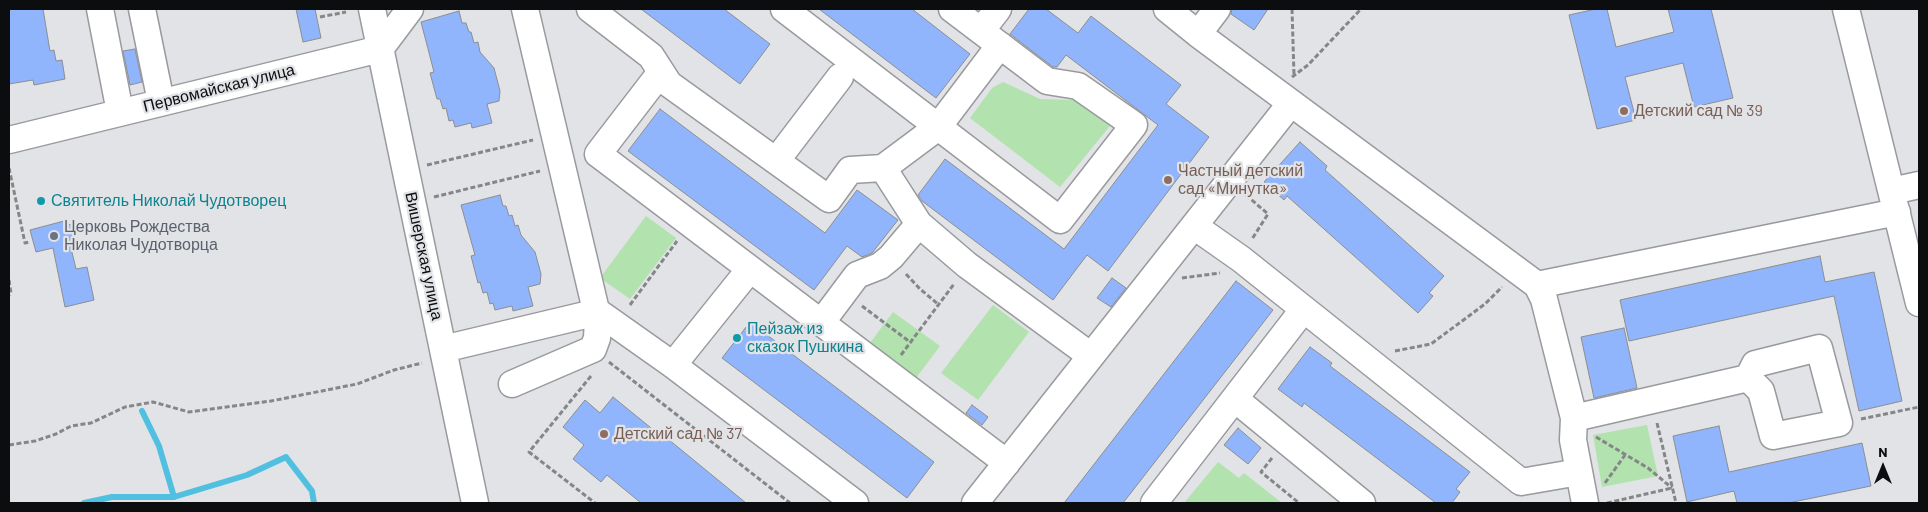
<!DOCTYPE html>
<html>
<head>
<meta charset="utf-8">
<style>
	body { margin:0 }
	#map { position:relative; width:1928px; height:512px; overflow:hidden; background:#e1e3e6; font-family:Barlow,sans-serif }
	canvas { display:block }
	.frame { position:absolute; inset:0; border:10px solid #0c0d0e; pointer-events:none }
	.north { position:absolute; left:1858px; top:442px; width:50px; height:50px; -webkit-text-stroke:4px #e1e3e6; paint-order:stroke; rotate:0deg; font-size:14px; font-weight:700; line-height:20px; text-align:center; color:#0c0d0e }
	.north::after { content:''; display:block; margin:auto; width:18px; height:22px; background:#0c0d0e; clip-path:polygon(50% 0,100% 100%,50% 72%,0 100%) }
</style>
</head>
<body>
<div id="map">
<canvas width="1928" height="512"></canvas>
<div class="frame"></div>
<div class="north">N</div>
</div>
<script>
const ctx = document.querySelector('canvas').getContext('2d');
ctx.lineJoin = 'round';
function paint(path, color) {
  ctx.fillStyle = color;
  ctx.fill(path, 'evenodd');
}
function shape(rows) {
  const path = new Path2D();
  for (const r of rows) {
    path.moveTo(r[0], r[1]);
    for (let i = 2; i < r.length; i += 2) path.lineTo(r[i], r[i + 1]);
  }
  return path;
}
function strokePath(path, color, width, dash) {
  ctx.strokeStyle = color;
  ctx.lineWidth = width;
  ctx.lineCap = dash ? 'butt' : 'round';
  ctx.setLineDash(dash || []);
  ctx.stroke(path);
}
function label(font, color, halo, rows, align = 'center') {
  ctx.font = font + ' Barlow,sans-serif';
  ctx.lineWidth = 4.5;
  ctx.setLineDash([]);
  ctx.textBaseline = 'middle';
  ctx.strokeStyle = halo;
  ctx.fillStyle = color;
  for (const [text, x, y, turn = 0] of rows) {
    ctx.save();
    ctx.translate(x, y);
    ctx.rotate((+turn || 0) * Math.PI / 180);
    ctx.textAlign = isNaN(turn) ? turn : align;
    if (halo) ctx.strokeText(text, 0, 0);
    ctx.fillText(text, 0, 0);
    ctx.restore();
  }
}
paint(shape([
	[1003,82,1040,99,1074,100,1110,126,1060,187,970,118,992,88],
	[646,216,676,238,630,299,600,278],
	[993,305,1029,332,978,400,941,373],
	[893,312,940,346,916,378,870,343],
	[1647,425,1658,476,1602,487,1593,435],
	[1218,462,1239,478,1244,473,1282,503,1184,503]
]), '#b2e2ae');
strokePath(shape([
	[142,411,159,446,174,497],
	[84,503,112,497,174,497,247,475,286,457,312,491,314,503]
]), '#51c0e0', 6);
const building = shape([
	[9,9,43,9,50,51,54,50,56,61,62,60,65,79,34,85,33,80,9,84,9,9],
	[296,9,315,9,321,38,303,42,296,9],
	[641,9,724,9,770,44,740,84,641,9],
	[819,9,912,9,970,54,936,98,819,9],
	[1029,9,1046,9,1078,33,1091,16,1181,85,1166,104,1209,137,1108,271,1087,255,1053,300,922,201,918,195,945,159,1064,249,1158,125,1066,55,1057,67,1053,67,1010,34,1029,9],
	[1232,9,1268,9,1254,30,1231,14,1232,9],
	[1596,9,1607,9,1616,47,1674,32,1668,9,1711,9,1733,98,1694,107,1683,63,1625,77,1636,120,1597,129,1569,15,1596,9],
	[459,11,462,23,466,23,469,32,471,32,474,43,478,42,480,52,494,68,500,91,499,101,487,104,492,123,472,128,471,123,455,127,453,120,449,121,446,108,443,109,440,99,437,99,430,73,434,72,421,22,459,11],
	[135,49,142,82,130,85,123,51,135,49],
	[660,109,825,233,857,190,898,220,872,253,862,257,847,246,814,290,628,151,660,109],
	[1300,142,1327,166,1325,170,1444,276,1429,293,1433,296,1418,313,1287,196,1284,200,1264,182,1300,142],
	[500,195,503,206,506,206,509,216,512,215,515,226,518,225,521,235,535,252,541,274,540,284,528,287,533,306,513,311,512,306,495,310,493,303,490,304,487,292,483,293,480,282,478,283,471,256,475,255,461,205,500,195],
	[64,221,64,224,77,225,76,235,70,244,76,269,87,267,94,300,65,307,53,248,36,252,30,230,64,221],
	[1820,256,1825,282,1874,272,1902,401,1859,411,1834,296,1629,341,1620,300,1820,256],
	[1112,278,1126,288,1111,307,1097,298,1112,278],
	[1236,281,1273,310,1256,332,1123,503,1064,503,1236,281],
	[750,322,934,462,907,498,722,358,750,322],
	[1624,328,1637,388,1594,398,1581,337,1624,328],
	[1310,347,1332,363,1330,366,1470,472,1456,489,1460,492,1452,503,1436,503,1304,403,1302,407,1278,389,1310,347],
	[613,397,667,441,668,439,746,503,641,503,607,475,601,482,573,459,584,445,563,427,585,400,600,413,613,397],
	[972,405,988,417,982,425,966,413,972,405],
	[1719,426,1729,472,1862,443,1871,486,1788,503,1737,503,1734,491,1687,502,1673,436,1719,426],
	[1238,428,1261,448,1248,464,1224,445,1238,428]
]);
paint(building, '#91b5fc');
strokePath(building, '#8b8d90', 1);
const minor = shape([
	[100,9,120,112],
	[142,9,161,102],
	[372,9,475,503],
	[590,9,651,56,669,84,829,199,850,170,883,168,938,127,1000,45],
	[784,9,1060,220,1134,125,1078,86,1047,81,952,9],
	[1167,9,1198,34,1537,285,1544,299,1574,418,1573,440,1585,503],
	[1846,9,1919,303],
	[981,31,998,9],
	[1198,34,1217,9],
	[661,72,598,154,1007,463],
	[9,140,380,49,410,9],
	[776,161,840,77],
	[883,168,919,224,967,265,1091,356],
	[1892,191,1919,185],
	[1194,226,1241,259,1521,482,1579,472],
	[1537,285,1897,212],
	[821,323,857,275,880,266,891,257,919,224],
	[443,349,598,312,673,365,855,503],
	[673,365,750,269],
	[512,384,593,349,597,338,598,319,525,9],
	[1235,399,1362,503],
	[1574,418,1748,378,1755,364,1819,348,1839,423,1773,436,1761,391,1748,378],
	[975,503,1291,103],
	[1154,503,1303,310]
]);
strokePath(minor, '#999a9e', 29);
strokePath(shape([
	[1292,9,1294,75],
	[320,17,346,12],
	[1292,77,1308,65,1361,9],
	[427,165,533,140],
	[9,168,25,243,29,242],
	[1246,195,1268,214,1252,239],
	[434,197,540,171],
	[906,274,920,289,938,304],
	[1182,278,1220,273],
	[9,280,11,293,9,295],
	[630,305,677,241],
	[862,306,910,342],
	[1395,351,1431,344,1485,304,1502,287],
	[901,355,954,284],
	[609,362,790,503],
	[591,376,529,452,595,503],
	[1861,419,1919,407],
	[1657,423,1676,503],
	[1596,437,1648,468,1672,488],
	[9,445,35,441,56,434,71,426,91,423,125,407,153,402,189,412,271,401,357,384,394,370,422,363],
	[1272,458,1261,472,1299,503],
	[1605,483,1625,455],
	[1607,503,1672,488]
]), '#848688', 3, [5, 2.5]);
strokePath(minor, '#fff', 26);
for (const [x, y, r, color] of [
	[1624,111,5,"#8d6e63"],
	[1168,180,5,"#8d6e63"],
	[41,201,5,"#0f9aa8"],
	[54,236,5,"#6b7280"],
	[737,338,5,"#0f9aa8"],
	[604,434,5,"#8d6e63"]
]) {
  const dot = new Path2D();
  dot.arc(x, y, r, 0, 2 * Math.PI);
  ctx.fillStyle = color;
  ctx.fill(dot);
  strokePath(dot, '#e1e3e6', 2);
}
label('16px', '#0c0d0e', '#e1e3e6', [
	["Первомайская улица",219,88,-14],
	["Вишерская улица",424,256,78]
]);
label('16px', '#785e54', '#e1e3e6', [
	["Детский сад № 39",1634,111],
	["Частный детский",1178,171],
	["сад «Минутка»",1178,189],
	["Детский сад № 37",614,434]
], 'left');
label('16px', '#0d838f', '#e1e3e6', [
	["Святитель Николай Чудотворец",51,201],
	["Пейзаж из",747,329],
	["сказок Пушкина",747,347]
], 'left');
label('16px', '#5b616d', '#e1e3e6', [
	["Церковь Рождества",64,227],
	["Николая Чудотворца",64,245]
], 'left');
</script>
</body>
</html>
